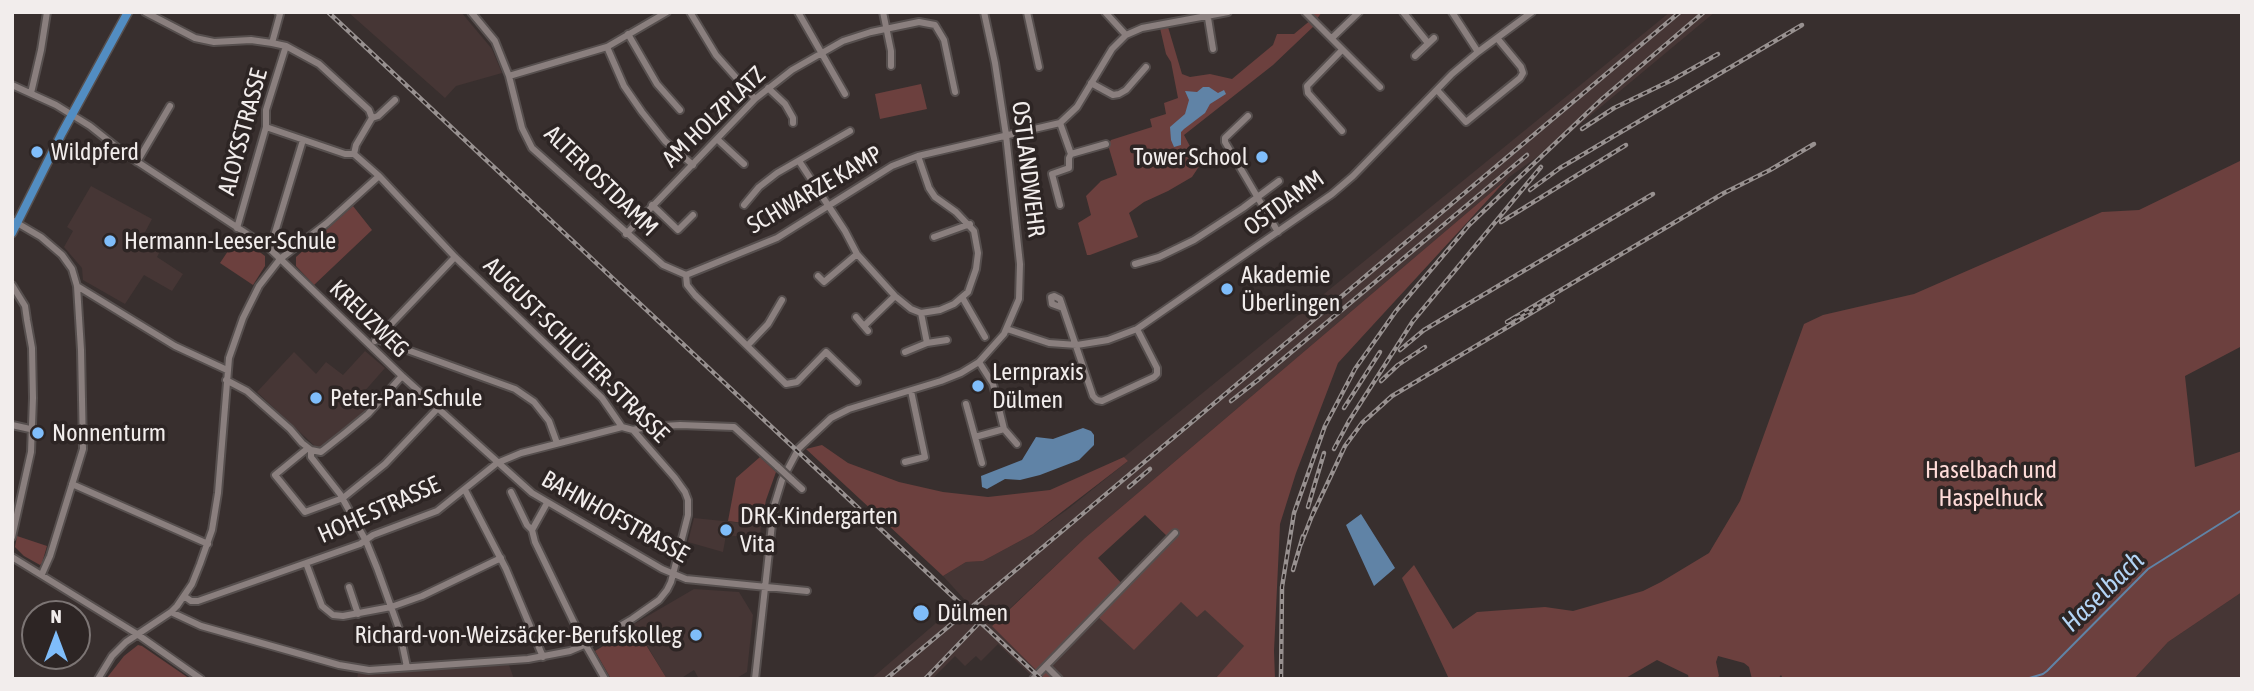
<!DOCTYPE html>
<html>
<head>
<meta charset="utf-8">
<style>
	body { margin:0 }
	#map { position:relative; width:2254px; height:691px; overflow:hidden; background:#382f2e; font-family:"Asap Condensed",sans-serif }
	canvas { display:block }
	.frame { position:absolute; inset:0; border:14px solid #f2edec; pointer-events:none }
	.north { position:absolute; left:21px; top:600px; width:70px; height:70px; box-sizing:border-box; background:#2d2524; border:2px solid #7c7574; border-radius:50%; rotate:0deg; font-size:19px; font-weight:700; line-height:28px; text-align:center; color:#f2edec }
	.north::after { content:''; display:block; margin:auto; width:24px; height:32px; background:#7fbdfa; clip-path:polygon(50% 0,100% 100%,50% 72%,0 100%) }
</style>
</head>
<body>
<div id="map">
<canvas width="2254" height="691"></canvas>
<div class="frame"></div>
<div class="north">N</div>
</div>
<script>
const ctx = document.querySelector('canvas').getContext('2d');
ctx.lineJoin = 'round';
function paint(path, color) {
  ctx.fillStyle = color;
  ctx.fill(path, 'evenodd');
}
function shape(rows) {
  const path = new Path2D();
  for (const r of rows) {
    path.moveTo(r[0], r[1]);
    for (let i = 2; i < r.length; i += 2) path.lineTo(r[i], r[i + 1]);
  }
  return path;
}
function strokePath(path, color, width, dash) {
  ctx.strokeStyle = color;
  ctx.lineWidth = width;
  ctx.lineCap = dash ? 'butt' : 'round';
  ctx.setLineDash(dash || []);
  ctx.stroke(path);
}
function label(font, color, halo, rows, align = 'center') {
  ctx.font = font + ' "Asap Condensed",sans-serif';
  ctx.lineWidth = 7;
  ctx.setLineDash([]);
  ctx.textBaseline = 'middle';
  ctx.strokeStyle = halo;
  ctx.fillStyle = color;
  for (const [text, x, y, turn = 0] of rows) {
    ctx.save();
    ctx.translate(x, y);
    ctx.rotate((+turn || 0) * Math.PI / 180);
    ctx.textAlign = isNaN(turn) ? turn : align;
    if (halo) ctx.strokeText(text, 0, 0);
    ctx.fillText(text, 0, 0);
    ctx.restore();
  }
}
paint(shape([
	[348,12,461,12,492,49,502,73,456,86,445,98],
	[1670,12,1715,12,1567,135,1508,178,1085,538,992,625,1045,679,1035,679,998,644,981,661,976,656,965,666,955,656,932,679,871,679,964,599,943,576,966,562,983,561,1033,534,1068,509,1128,461,1124,457],
	[91,186,152,219,143,236,162,247,157,257,183,274,172,291,144,275,125,304,83,280,82,268,64,247,73,231,67,227],
	[365,351,385,368,363,393,374,404,361,418,319,450,257,392,294,352,316,374,326,362,343,375],
	[694,518,761,525,760,539,726,535,723,552,688,542],
	[694,589,739,592,753,615,747,672,735,679,699,679,694,670,680,679,667,679,634,624],
	[2242,592,2242,679,2134,679,2168,642],
	[1181,602,1205,609,1245,647,1215,679,1059,679,1046,666,1095,615],
	[509,665,514,679,357,679,358,673,375,675,428,668]
]), '#463635');
paint(shape([
	[1306,12,1322,12,1313,24,1314,26,1273,65,1184,135,1200,165,1192,177,1168,191,1144,202,1129,213,1138,237,1090,255,1087,255,1078,223,1091,215,1086,196,1101,181,1117,175,1108,145,1111,140,1152,127,1150,119,1166,114,1164,103,1178,98,1171,62,1166,54,1160,28,1168,27,1182,74,1190,77,1210,74,1232,79,1273,45,1277,34,1294,34,1312,19],
	[921,84,927,109,880,119,875,94],
	[2242,160,2242,346,2185,376,2195,467,2242,451,2242,592,2168,642,2134,679,1783,679,1781,675,1778,679,1752,679,1749,667,1744,663,1718,656,1716,662,1719,676,1716,679,1689,679,1688,675,1657,660,1624,679,1449,679,1402,578,1414,565,1453,629,1477,612,1545,607,1573,611,1643,591,1661,582,1709,553,1740,501,1804,324,1823,315,1914,294,2102,212,2139,210],
	[1508,178,1338,363,1296,473,1280,524,1274,651,1275,679,1215,679,1244,646,1205,610,1197,617,1181,602,1134,650,1096,615,1046,666,1059,679,1045,679,992,626,1085,538],
	[1145,515,1169,538,1124,586,1098,558],
	[353,206,372,230,314,285,296,266,296,257],
	[238,236,265,256,265,266,253,285,220,263],
	[822,445,848,463,899,482,943,492,988,497,1050,490,1124,457,1128,461,1033,534,983,561,966,562,943,576,806,449],
	[760,457,776,472,766,500,761,525,728,521,736,478],
	[17,536,47,546,42,563,40,565,24,556,15,547],
	[635,627,667,679,611,679,595,651],
	[138,645,142,646,190,679,106,679,124,656]
]), '#6c403e');
paint(shape([
	[1203,87,1209,87,1218,93,1224,90,1226,94,1210,104,1205,113,1184,129,1181,132,1181,145,1174,147,1171,140,1170,127,1185,114,1189,100,1185,91,1197,92],
	[1083,428,1091,431,1094,435,1094,445,1079,460,1040,475,1020,480,1005,479,987,489,982,487,981,476,1022,460,1036,437,1053,439],
	[1361,514,1395,568,1374,586,1346,525]
]), '#6083a6');
strokePath(shape([
	[2026,679,2043,674,2047,671,2148,569,2242,510]
]), '#6083a6', 2);
const minor = shape([
	[145,12,195,38,214,42,251,40,272,43,286,46,319,64,369,110,372,118,356,145,354,154,379,176,455,257,602,398,622,427,633,430,675,478,685,492,688,500,688,515,671,582,667,590,659,600,632,619,596,640,570,651,528,659,369,670,339,665,201,626,171,612],
	[471,12,495,41,509,76,522,128,532,148,663,265,686,275,777,238,892,166,918,156,1060,123,1077,107,1112,49,1126,35,1142,28,1228,12],
	[690,12,716,55,755,99],
	[798,12,845,94],
	[883,12,891,51,891,66],
	[1027,12,1039,67],
	[1105,12,1126,35],
	[1305,12,1380,87],
	[1403,12,1428,43],
	[1452,12,1478,52],
	[1208,18,1213,49],
	[628,34,657,84,680,110],
	[1332,38,1359,12],
	[272,43,280,14,278,12],
	[607,47,624,86,642,112,665,141,693,165],
	[1415,56,1434,38],
	[509,76,607,47,667,12],
	[1091,83,1113,95,1119,94,1126,90,1146,67],
	[12,85,56,105,90,126,124,153,270,249,402,376,532,493,662,569,686,579,807,591],
	[768,88,785,104,793,118,793,123],
	[1437,90,1466,122,1520,78,1523,73,1521,67,1497,38],
	[31,93,41,50,47,12],
	[1248,116,1225,138,1225,142,1278,232],
	[372,118,378,116,395,100],
	[1060,123,1071,154,1106,144],
	[266,127,345,154,354,154],
	[1342,131,1308,93,1307,86,1342,50],
	[717,139,744,164],
	[799,161,845,231,857,254,895,296,911,309,921,313,940,310,954,304,968,292,976,269,978,253,974,231,956,212,935,197,929,188,918,156],
	[137,162,170,106],
	[652,205,678,230,693,215],
	[744,205,759,187,777,173,850,131],
	[1060,205,1052,174,1069,168,1069,158,1071,154],
	[12,220,41,237,62,255,72,269,77,286,81,350,83,449,50,556,42,574],
	[237,228,266,127,266,110,286,46],
	[626,234,755,99,792,70,843,41,871,32,919,22,935,25,944,40,955,92],
	[934,237,970,224],
	[270,249,303,140],
	[1135,264,1159,257,1194,240,1243,208,1279,181],
	[686,275,687,285,695,295,786,384,797,382,826,352,857,382],
	[818,276,824,282,857,254],
	[12,285,25,306,27,320,32,348,33,398,31,452,12,537],
	[77,286,175,346,227,370],
	[962,297,985,337],
	[1063,308,1052,304,1051,297,1054,296,1060,299,1093,396,1097,400,1102,401,1154,377,1157,374,1157,368,1137,329],
	[856,317,868,331],
	[865,325,895,296],
	[1007,329,1049,343,1077,345,1108,340,1137,329,1332,194,1353,176,1452,74,1478,52,1532,12],
	[377,339,515,389,534,402,549,421,557,443],
	[375,341,455,257],
	[927,343,947,340],
	[748,345,768,324,782,300],
	[905,352,927,343,921,313],
	[979,362,993,384,1004,429,1017,444],
	[226,380,247,391,290,429,302,443,311,450,311,457,340,494,366,541,377,568,399,629,407,667],
	[966,404,975,437],
	[12,425,30,429],
	[633,430,646,427,680,425,734,427,778,467],
	[308,448,275,475,305,512,343,498,385,464,438,408],
	[311,450,321,452,345,433,368,414,402,376],
	[905,462,925,457,911,391],
	[982,463,975,437,1004,429],
	[791,479,802,489],
	[72,484,208,544],
	[465,490,506,569,543,657],
	[511,492,527,525,532,530,535,542,581,637,605,679],
	[532,530,547,503],
	[12,557,137,634,201,679],
	[306,563,322,606,333,615,343,616,391,607,422,596,501,558],
	[349,587,358,614],
	[184,596,191,601,198,601,360,544,373,535,437,511,497,463,521,453,622,427],
	[1046,666,1059,679],
	[98,679,112,656,126,642,171,612,177,606,192,584,200,564,212,530,218,493,229,358,243,318,259,286,280,259,327,223,379,176],
	[755,679,774,506,782,480,799,448,831,418,849,409,941,381,961,373,979,362,1004,334,1019,299,1020,264,1006,135,995,63,984,12],
	[1033,679,1175,533]
]);
const major = shape([
	[12,233,62,133,128,12]
]);
strokePath(minor, '#564f4e', 10);
strokePath(major, '#564f4e', 11);
strokePath(minor, '#8a7f7e', 6);
strokePath(major, '#528dc2', 8);
const rail = shape([
	[328,12,1041,679],
	[1582,129,1614,108,1672,80,1718,54],
	[1530,190,1560,168,1802,25],
	[1501,222,1626,145],
	[1400,350,1424,330,1653,194],
	[1381,381,1398,365,1425,347],
	[1231,401,1258,380,1527,155],
	[1344,408,1380,352],
	[1334,449,1349,421,1413,321,1541,167],
	[1129,487,1150,469],
	[1308,507,1324,453],
	[1312,516,1345,446,1362,423,1392,396,1553,300,1507,322,1724,193,1770,170,1814,144],
	[1301,544,1315,508],
	[1293,570,1303,536],
	[886,679,1680,12],
	[925,679,979,623],
	[1281,679,1282,587,1294,513,1325,426,1355,369,1396,311,1469,225,1602,99,1704,12]
]);
strokePath(rail, '#989190', 4.5);
strokePath(rail, '#2d2524', 2, [5]);
const minorBridge = shape([
	[778,467,791,479]
]);
strokePath(minorBridge, '#564f4e', 10, []);
strokePath(minorBridge, '#8a7f7e', 6);
for (const [x, y, r, color] of [
	[37,152,7,"#7fbdfa"],
	[1262,157,7,"#7fbdfa"],
	[110,241,7,"#7fbdfa"],
	[1227,289,7,"#7fbdfa"],
	[978,386,7,"#7fbdfa"],
	[316,398,7,"#7fbdfa"],
	[38,433,7,"#7fbdfa"],
	[726,530,7,"#7fbdfa"],
	[921,613,9,"#7fbdfa"],
	[696,635,7,"#7fbdfa"]
]) {
  const dot = new Path2D();
  dot.arc(x, y, r, 0, 2 * Math.PI);
  ctx.fillStyle = color;
  ctx.fill(dot);
  strokePath(dot, '#2d2524', 2.5);
}
label('24px', '#f2edec', '#2d2524', [
	["AM HOLZPLATZ",714,117,-44],
	["ALOYSSTRASSE",243,132,-75],
	["OSTLANDWEHR",1028,169,83],
	["ALTER OSTDAMM",601,181,44],
	["SCHWARZE KAMP",815,190,-30],
	["OSTDAMM",1284,203,-36],
	["KREUZWEG",369,319,44],
	["AUGUST-SCHLÜTER-STRASSE",576,350,45],
	["HOHE STRASSE",379,510,-24],
	["BAHNHOFSTRASSE",615,517,29]
]);
label('24px', '#f2edec', '#2d2524', [
	["Wildpferd",51,152],
	["Tower School",1248,157,"right"],
	["Hermann-Leeser-Schule",124,241],
	["Akademie",1241,275],
	["Überlingen",1241,303],
	["Lernpraxis",992,372],
	["Dülmen",992,400],
	["Peter-Pan-Schule",330,398],
	["Nonnenturm",52,433],
	["DRK-Kindergarten",740,516],
	["Vita",740,544],
	["Dülmen",937,613],
	["Richard-von-Weizsäcker-Berufskolleg",682,635,"right"]
], 'left');
label('24px', '#fedbd8', '#2d2524', [
	["Haselbach und",1991,470],
	["Haspelhuck",1991,498]
]);
label('italic 26px', '#b3d4f5', '#2d2524', [
	["Haselbach",2103,592,-44]
]);
</script>
</body>
</html>
